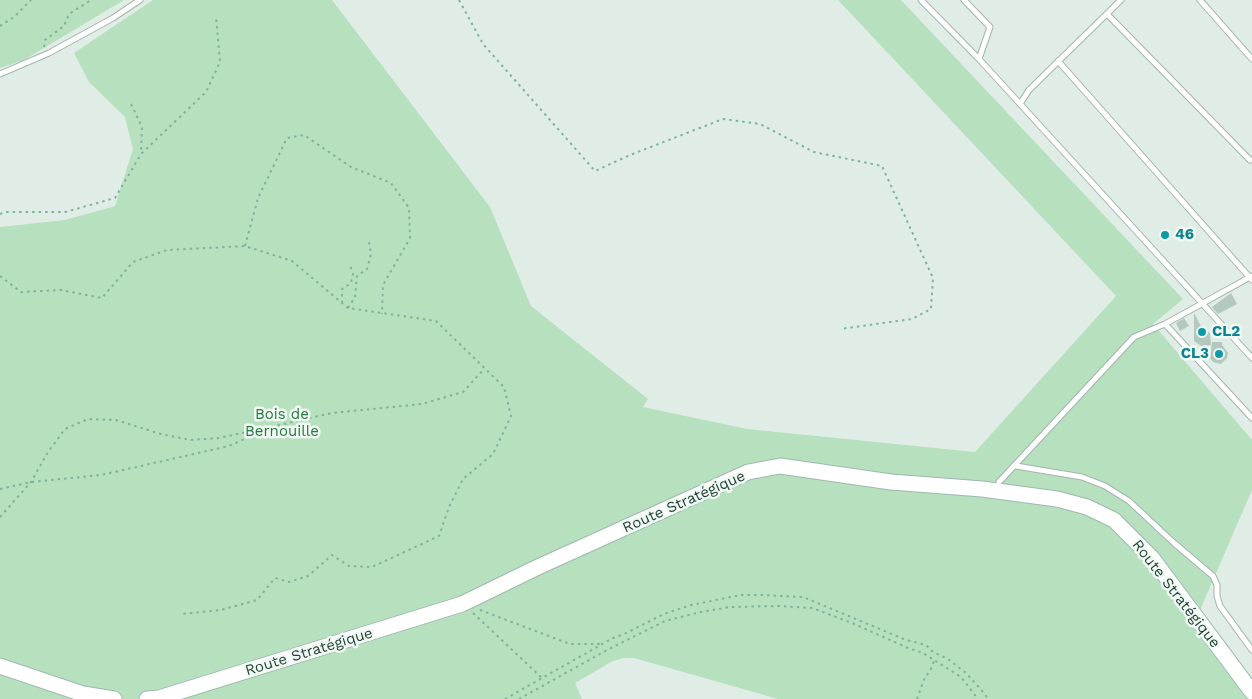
<!DOCTYPE html>
<html>
<head>
<meta charset="utf-8">
<style>
	body { margin:0 }
	canvas { display:block; background:#e0ede6 }
</style>
</head>
<body>
<canvas width="1252" height="699"></canvas>
<script>
const ctx = document.querySelector('canvas').getContext('2d');
ctx.lineJoin = 'round';
function paint(path, color) {
  ctx.fillStyle = color;
  ctx.fill(path, 'evenodd');
}
function shape(rows) {
  const path = new Path2D();
  for (const r of rows) {
    path.moveTo(r[0], r[1]);
    for (let i = 2; i < r.length; i += 2) path.lineTo(r[i], r[i + 1]);
  }
  return path;
}
function strokePath(path, color, width, dash) {
  ctx.strokeStyle = color;
  ctx.lineWidth = width;
  ctx.lineCap = dash ? 'butt' : 'round';
  ctx.setLineDash(dash || []);
  ctx.stroke(path);
}
function label(font, color, halo, rows, align = 'center') {
  ctx.font = font + ' "Work Sans",sans-serif';
  ctx.lineWidth = 5;
  ctx.setLineDash([]);
  ctx.textBaseline = 'middle';
  ctx.strokeStyle = halo;
  ctx.fillStyle = color;
  for (const [text, x, y, turn = 0] of rows) {
    ctx.save();
    ctx.translate(x, y);
    ctx.rotate((+turn || 0) * Math.PI / 180);
    ctx.textAlign = isNaN(turn) ? turn : align;
    if (halo) ctx.strokeText(text, 0, 0);
    ctx.fillText(text, 0, 0);
    ctx.restore();
  }
}
paint(shape([
	[0,0,124,0,24,60,0,68],
	[153,0,332,0,490,207,531,306,648,399,643,407,747,429,975,452,1116,296,838,0,901,0,1183,299,1153,324,1252,440,1252,490,1197,617,1252,699,778,699,634,658,623,658,611,662,575,683,582,699,0,699,0,227,65,220,115,206,133,149,125,117,89,82,74,53]
]), '#b7e0bf');
paint(shape([
	[1231,293,1237,304,1218,314,1212,307],
	[1194,313,1202,328,1210,333,1211,345,1201,346,1194,341],
	[1184,318,1189,326,1180,331,1176,323],
	[1212,342,1222,342,1222,345,1228,353,1227,358,1221,364,1213,362,1210,358]
]), '#b5c8bf');
const lane = shape([
	[921,0,979,59,1252,358],
	[964,0,990,27,979,59],
	[1200,0,1252,59],
	[1107,14,1250,160],
	[1058,61,1252,280],
	[0,74,49,53,113,18,140,0],
	[1020,104,1029,90,1121,0],
	[1165,324,1252,418],
	[1016,466,1082,477,1105,486,1129,501,1174,543,1213,576,1217,585,1217,596,1220,606,1252,650],
	[999,482,1134,337,1165,324,1252,276]
]);
const secondary = shape([
	[0,666,83,694,114,699],
	[147,699,159,698,462,604,538,567,748,472,780,466,891,482,982,489,1057,499,1087,507,1114,520,1152,558,1252,692]
]);
strokePath(lane, '#a2b5ad', 7);
strokePath(secondary, '#9db9ae', 17);
strokePath(shape([
	[459,0,483,44,595,171,630,155,723,119,760,124,814,152,882,166,933,278,931,309,912,319,840,329],
	[0,26,14,17,31,0],
	[44,47,45,40,64,26,69,14,91,0],
	[131,104,142,127,141,152],
	[0,214,5,212,65,212,115,198,141,154,206,92,220,62,216,17],
	[245,246,258,198,287,138,304,135,351,167,391,183,409,208,410,238,383,285,382,314],
	[0,276,21,292,61,290,102,298,133,262,167,250,245,246,292,261,348,308,436,321,504,387,511,416,493,454,463,479,449,507,439,536,372,567,349,566,332,555,308,576,289,582,275,578,257,600,221,610,182,614],
	[342,303,342,289,351,283,353,274,350,265],
	[348,308,355,297,357,276,367,269,371,254,369,242],
	[0,489,31,482,101,475,229,446,271,427,332,413,422,404,463,392,484,369],
	[0,517,31,482,48,452,65,429,88,419,116,420,161,434,191,440,219,438,265,428],
	[480,610,570,644,601,644],
	[473,613,542,678],
	[505,699,613,638,622,635,664,614,691,605,741,595,762,595,803,597,906,640,926,645,933,652,948,659,966,673,984,693,988,699],
	[519,699,607,650,665,621,701,612,730,607,778,606,812,608,852,623,908,648,923,653,961,677,978,699],
	[917,699,925,677,930,671,934,661]
]), '#7eb39e', 2, [2.5, 4]);
strokePath(lane, '#fff', 5);
strokePath(secondary, '#fff', 15);
for (const [x, y, r, color] of [
	[1165,235,5,"#0f9aa8"],
	[1202,332,5,"#0f9aa8"],
	[1219,354,5,"#0f9aa8"]
]) {
  const dot = new Path2D();
  dot.arc(x, y, r, 0, 2 * Math.PI);
  ctx.fillStyle = color;
  ctx.fill(dot);
  strokePath(dot, '#f1f9f4', 2);
}
label('bold 15px', '#0d838f', '#f1f9f4', [
	["46",1175,235],
	["CL2",1212,332],
	["CL3",1209,354,"right"]
], 'left');
label('15px', '#257a40', '#f1f9f4', [
	["Bois de",282,415],
	["Bernouille",282,432]
]);
label('15px', '#1f3f34', '#f1f9f4', [
	["Route Stratégique",684,502,-24],
	["Route Stratégique",1176,594,52],
	["Route Stratégique",309,652,-17]
]);
</script>
</body>
</html>
